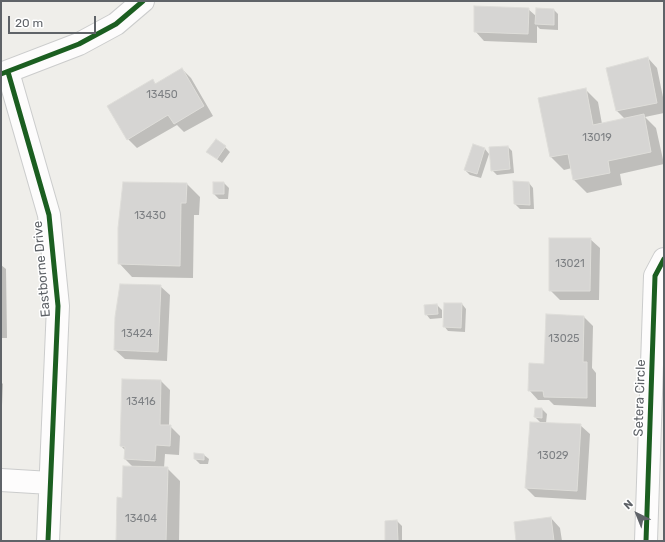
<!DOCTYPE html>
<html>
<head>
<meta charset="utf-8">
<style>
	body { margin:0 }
	#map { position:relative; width:665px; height:542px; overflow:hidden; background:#efeeea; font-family:Rubik,sans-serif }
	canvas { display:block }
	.frame { position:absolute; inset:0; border:2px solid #5f6368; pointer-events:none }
	.north { position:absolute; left:617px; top:494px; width:40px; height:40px; -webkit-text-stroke:3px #fff; paint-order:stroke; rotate:317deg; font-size:11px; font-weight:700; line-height:16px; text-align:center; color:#5f6368 }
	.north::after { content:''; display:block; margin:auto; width:14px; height:18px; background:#5f6368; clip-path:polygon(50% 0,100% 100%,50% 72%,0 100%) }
	.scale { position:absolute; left:8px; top:16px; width:88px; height:18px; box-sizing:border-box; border:2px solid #5f6368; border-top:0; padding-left:5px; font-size:12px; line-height:14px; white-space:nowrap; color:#5f6368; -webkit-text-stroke:3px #fff; paint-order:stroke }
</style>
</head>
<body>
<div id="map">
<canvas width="665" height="542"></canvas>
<div class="frame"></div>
<div class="north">N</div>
<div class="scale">20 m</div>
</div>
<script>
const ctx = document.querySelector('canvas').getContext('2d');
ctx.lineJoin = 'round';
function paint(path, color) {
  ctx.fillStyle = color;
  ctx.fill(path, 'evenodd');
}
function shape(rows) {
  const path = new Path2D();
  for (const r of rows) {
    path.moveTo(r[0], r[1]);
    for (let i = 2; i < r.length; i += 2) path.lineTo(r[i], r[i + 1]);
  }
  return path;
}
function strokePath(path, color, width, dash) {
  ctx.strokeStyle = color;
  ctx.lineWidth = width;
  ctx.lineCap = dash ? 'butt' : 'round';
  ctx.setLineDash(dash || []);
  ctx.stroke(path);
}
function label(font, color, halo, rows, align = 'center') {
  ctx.font = font + ' Rubik,sans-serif';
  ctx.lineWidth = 3;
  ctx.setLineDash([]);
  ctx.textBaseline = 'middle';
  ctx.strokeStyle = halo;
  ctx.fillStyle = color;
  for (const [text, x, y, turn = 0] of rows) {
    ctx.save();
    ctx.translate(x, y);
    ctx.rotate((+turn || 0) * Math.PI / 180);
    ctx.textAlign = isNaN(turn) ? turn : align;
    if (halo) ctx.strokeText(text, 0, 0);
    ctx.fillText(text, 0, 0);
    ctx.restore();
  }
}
paint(shape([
	[528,9,536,16,554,10,558,14,558,30,540,29,537,26,537,43,484,41,475,31],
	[648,58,657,68,664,102,664,113,645,117,656,128,664,164,620,174,622,185,587,193,574,180,572,168,564,170,551,157,585,89,598,102,602,124,625,119,617,111],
	[182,69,191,78,213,116,184,132,177,125,137,148,128,139,153,81,156,84],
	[225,147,230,152,222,163,208,152],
	[508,147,512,151,514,173,497,175,492,170],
	[485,149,489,154,481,178,470,175,465,170],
	[224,183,229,188,228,199,219,199,214,194],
	[529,183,533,188,534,209,520,209,515,204],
	[187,184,200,197,199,215,194,215,193,278,132,277,119,263],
	[590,239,600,248,599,300,560,300,550,290],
	[1,265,6,269,7,338,1,338],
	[160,286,170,295,167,361,125,359,115,350],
	[462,304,466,309,465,332,448,331,444,326],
	[437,305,442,310,442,318,430,319,426,314],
	[584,317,593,326,592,368,596,373,596,407,554,405,549,400,538,400,529,390],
	[161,381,170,390,169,426,170,426,180,436,179,455,165,454,164,468,167,468,180,481,179,541,117,541,123,499,133,467,125,459,126,451,121,446],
	[1,382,3,384,1,427],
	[542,409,547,414,546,423,580,425,590,434,586,500,535,497,526,488,541,423,535,417],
	[204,455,209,459,208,464,200,464,195,459],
	[551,518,560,528,562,541,517,541],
	[397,521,402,526,402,541,386,541]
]), '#0003');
const building = shape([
	[474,6,529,8,528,34,474,32,474,6],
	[536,8,554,9,554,25,535,24,536,8],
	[648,57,657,103,616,111,606,68,648,57],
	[182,68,204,106,174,124,168,115,127,140,107,106,153,79,155,84,182,68],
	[586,88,593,125,644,114,651,152,608,161,610,173,573,180,568,154,550,157,538,98,586,88],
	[216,139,226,146,217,159,206,152,216,139],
	[473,144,485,148,477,174,464,170,473,144],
	[508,146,510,169,491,171,489,147,508,146],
	[513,181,529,182,530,205,514,204,513,181],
	[123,182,187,183,186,203,181,203,180,266,118,264,118,228,123,182],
	[213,182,224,182,224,194,213,194,213,182],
	[549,238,591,238,590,291,549,291,549,238],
	[120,284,161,285,158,352,114,350,115,317,120,284],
	[444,303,462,303,461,328,443,327,444,303],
	[437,304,438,314,425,315,424,305,437,304],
	[546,314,584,316,583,362,587,362,587,398,544,397,543,391,528,391,529,363,544,364,546,314],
	[122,379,161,380,160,425,171,425,170,446,156,445,155,461,124,459,125,447,120,446,122,379],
	[535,408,542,408,542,418,534,417,535,408],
	[530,422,581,424,577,491,525,488,530,422],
	[194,453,204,454,204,460,194,459,194,453],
	[123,466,168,467,166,541,116,541,117,497,122,498,123,466],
	[551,517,554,541,516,541,514,522,551,517],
	[397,520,398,541,385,541,385,521,397,520]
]);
paint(building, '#d6d5d3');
strokePath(building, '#deddd9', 1);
const minor = shape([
	[8,72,49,215,58,306,48,541],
	[1,74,79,44,116,24,143,1],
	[1,480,50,483],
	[646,541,655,276,664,259]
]);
strokePath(minor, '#cbcccc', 24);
strokePath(minor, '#fdfcfc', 22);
strokePath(shape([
	[8,72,49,215,58,306,48,541],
	[1,74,79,44,116,24,143,1],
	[646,541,655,276,664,259]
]), '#1b5e20', 5);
label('11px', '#7e8184', null, [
	["13450",162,95],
	["13019",597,138],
	["13430",150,216],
	["13021",570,264],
	["13424",137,334],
	["13025",564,339],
	["13416",141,402],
	["13029",553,456],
	["13404",141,519]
]);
label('13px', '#5f6368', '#fff', [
	["Eastborne Drive",42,269,-95],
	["Setera Circle",640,398,-88]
]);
</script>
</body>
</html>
